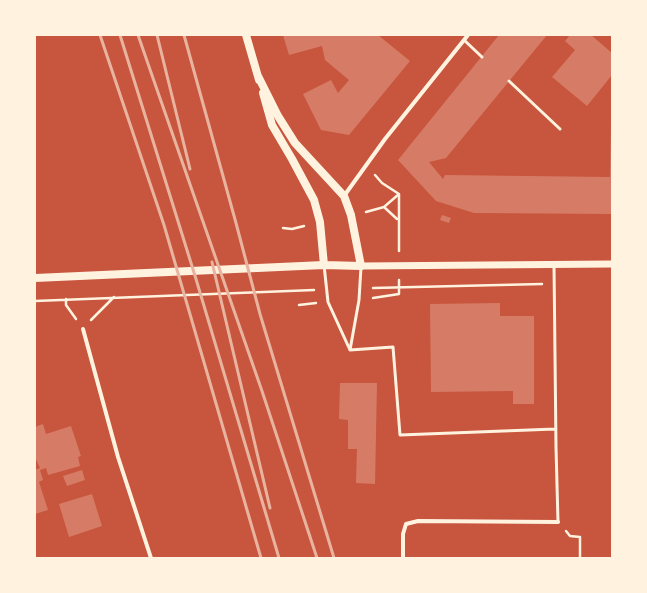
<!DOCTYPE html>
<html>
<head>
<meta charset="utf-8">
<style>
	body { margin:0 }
	#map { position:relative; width:647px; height:593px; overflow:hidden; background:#c8553d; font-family:"Titillium Web",sans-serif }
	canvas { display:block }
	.frame { position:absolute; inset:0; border:36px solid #fff3e0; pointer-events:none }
</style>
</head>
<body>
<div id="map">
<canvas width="647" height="593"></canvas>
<div class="frame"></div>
</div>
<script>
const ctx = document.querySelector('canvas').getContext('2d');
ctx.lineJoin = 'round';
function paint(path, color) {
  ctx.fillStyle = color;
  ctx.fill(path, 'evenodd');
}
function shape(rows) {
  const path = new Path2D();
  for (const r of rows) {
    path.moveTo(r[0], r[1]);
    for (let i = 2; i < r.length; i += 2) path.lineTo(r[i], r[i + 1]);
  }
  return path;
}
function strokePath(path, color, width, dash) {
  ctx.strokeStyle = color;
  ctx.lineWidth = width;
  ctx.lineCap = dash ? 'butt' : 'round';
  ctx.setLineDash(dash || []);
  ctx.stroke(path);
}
paint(shape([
	[283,35,378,35,410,61,349,135,321,130,303,94,331,80,338,93,349,80,325,60,322,46,289,55],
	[499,35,547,35,446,158,429,162,443,179,445,175,610,177,611,122,612,122,612,214,474,213,436,201,398,160],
	[570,35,591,35,612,53,612,75,587,106,552,77,575,50,565,41],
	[442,215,451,218,449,223,440,220],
	[500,303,500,316,534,316,534,404,513,404,513,391,431,392,430,304],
	[340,383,377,383,375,484,356,483,357,449,348,449,348,420,339,419],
	[43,424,46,434,71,426,81,456,78,457,80,466,48,475,46,468,40,470,43,480,39,482,48,510,35,514,35,470,40,468,35,457,35,427],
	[82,470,85,480,67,486,63,476],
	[92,494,102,526,69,537,59,504]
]), '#d67c66');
strokePath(shape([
	[375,175,382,183,399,194],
	[384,207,397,219],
	[366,212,384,207,399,194,399,251],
	[283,228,292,229,304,226],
	[373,288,542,284],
	[373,298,399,294,399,280],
	[66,299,66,305,76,319],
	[35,301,314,290],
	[299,305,316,303],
	[91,320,114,297],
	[566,531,570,536,580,537,580,558]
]), '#fff3e0', 2.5);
strokePath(shape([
	[464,40,482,57],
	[509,81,560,129],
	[324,265,328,302,350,350],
	[554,265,556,447,558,522],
	[350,350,393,347,400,435,555,429],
	[350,350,359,300,361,267]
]), '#fff3e0', 3);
strokePath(shape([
	[344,196,385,139,468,35],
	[83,329,118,457,151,558],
	[403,558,403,534,406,524,418,521,558,522]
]), '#fff3e0', 4);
strokePath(shape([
	[361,266,612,264]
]), '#fff3e0', 7);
strokePath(shape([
	[246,35,259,80],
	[263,93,272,125,292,159,314,200,320,222,324,265],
	[35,278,324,265,361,266,351,215,344,196,295,143,278,116,258,76]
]), '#fff3e0', 8);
strokePath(shape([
	[100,35,164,225,261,558],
	[120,35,196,279,279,558],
	[138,35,262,391,317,558],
	[157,35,190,169],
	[184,35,236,223,260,314,334,558],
	[212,262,270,508]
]), '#e9b49f', 3);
</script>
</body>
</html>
